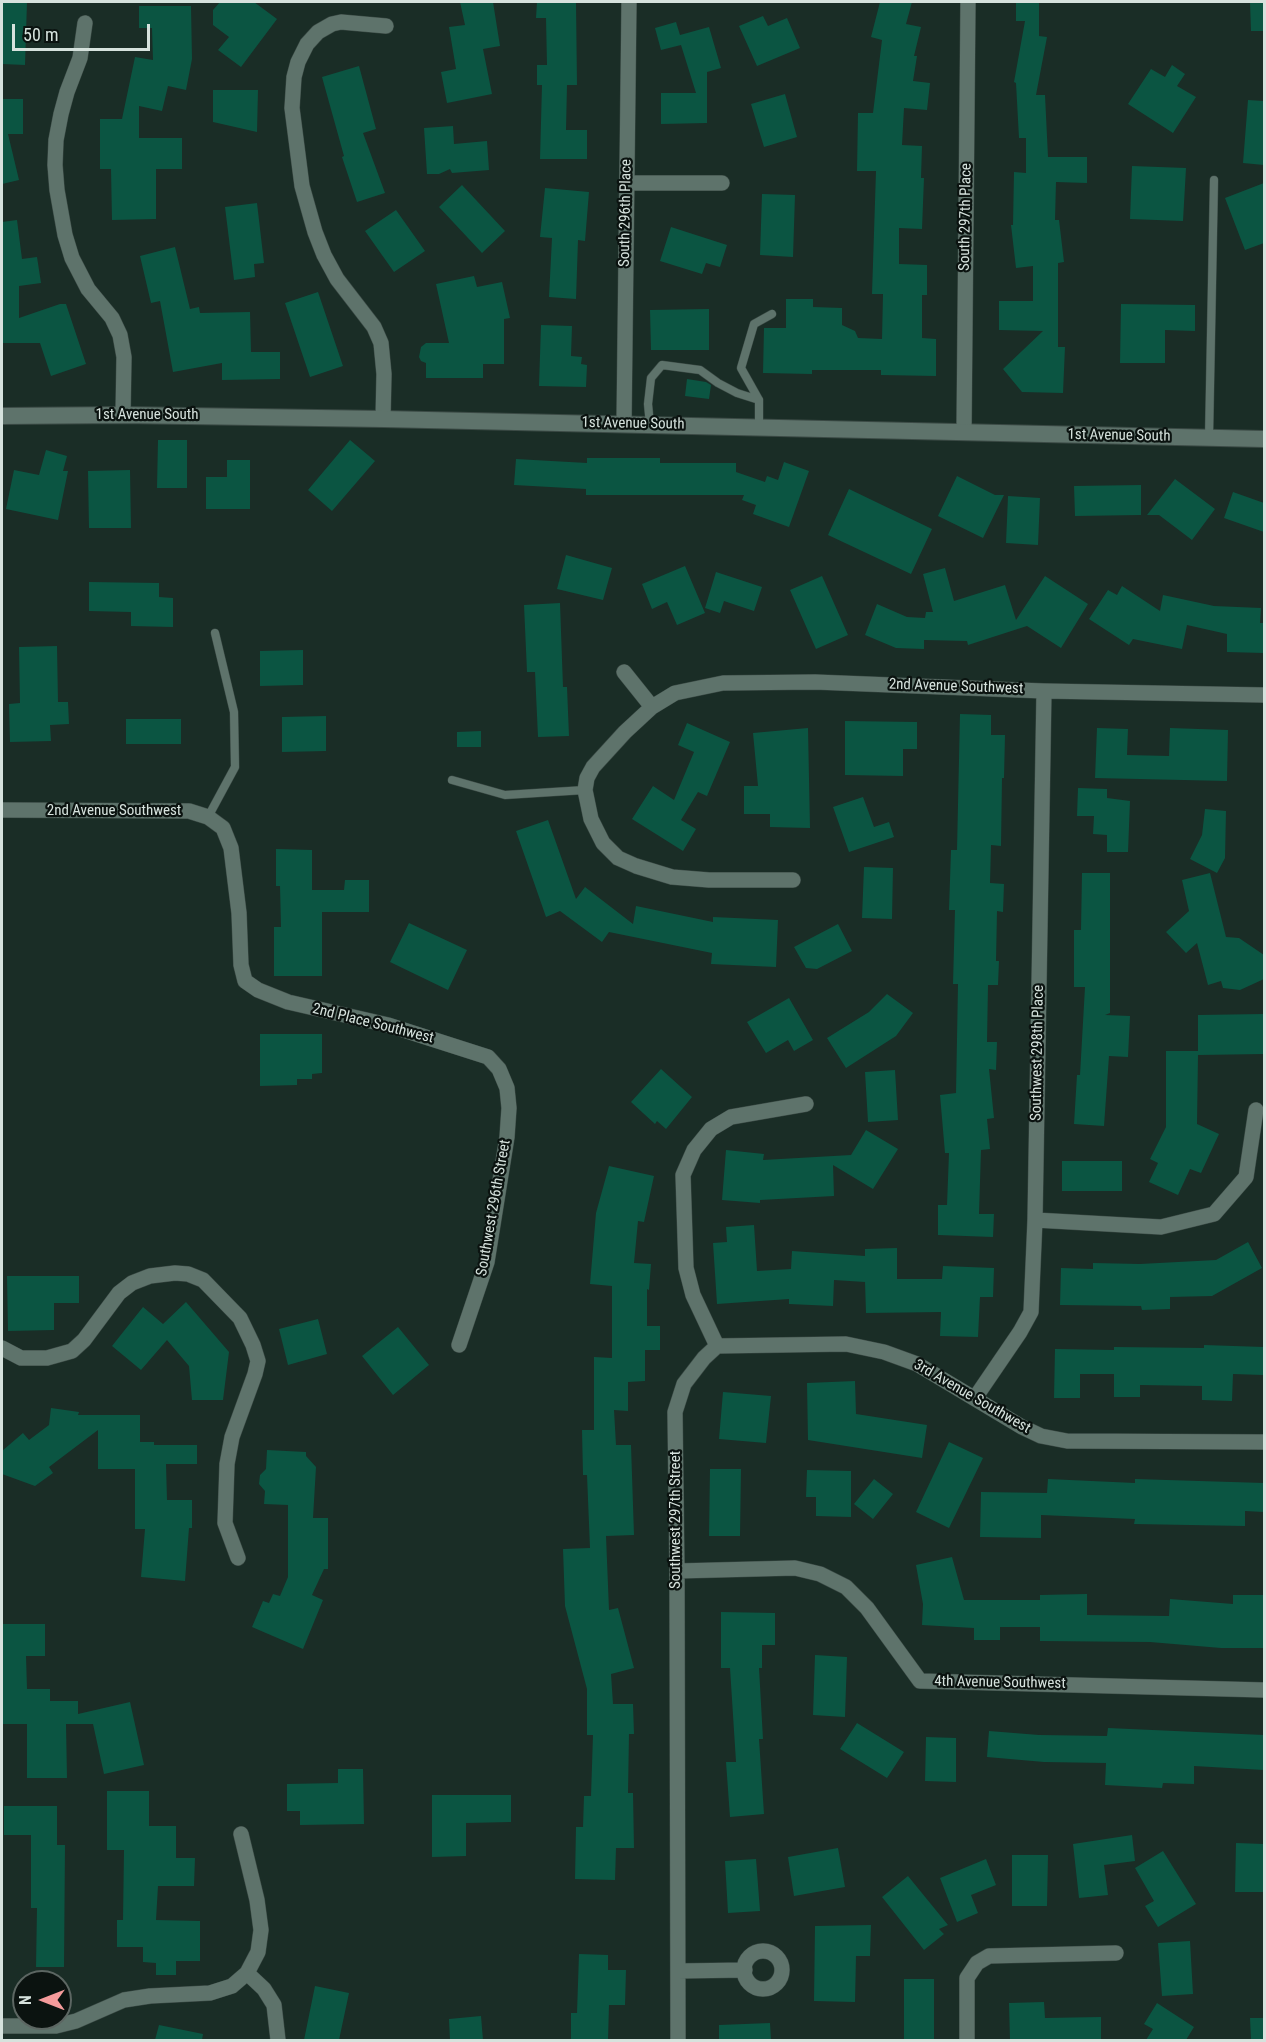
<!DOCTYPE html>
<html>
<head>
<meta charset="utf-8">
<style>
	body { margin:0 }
	#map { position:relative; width:1266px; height:2042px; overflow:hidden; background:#1a2d26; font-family:"Roboto Condensed",sans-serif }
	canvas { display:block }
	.frame { position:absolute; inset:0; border:3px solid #d6e2dd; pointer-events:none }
	.north { position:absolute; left:12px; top:1970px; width:60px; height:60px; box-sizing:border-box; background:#0b1310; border:2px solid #5c6662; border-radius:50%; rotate:270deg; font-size:16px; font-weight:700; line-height:24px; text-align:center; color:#d6e2dd }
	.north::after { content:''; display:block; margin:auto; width:21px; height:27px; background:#f59b9b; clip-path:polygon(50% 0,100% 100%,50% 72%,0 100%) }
	.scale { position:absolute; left:12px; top:24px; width:138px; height:27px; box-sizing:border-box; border:3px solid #d6e2dd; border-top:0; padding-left:8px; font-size:18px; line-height:21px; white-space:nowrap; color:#d6e2dd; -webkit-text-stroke:4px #0b1310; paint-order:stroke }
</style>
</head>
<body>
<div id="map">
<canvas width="1266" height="2042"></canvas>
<div class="frame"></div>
<div class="north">N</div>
<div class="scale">50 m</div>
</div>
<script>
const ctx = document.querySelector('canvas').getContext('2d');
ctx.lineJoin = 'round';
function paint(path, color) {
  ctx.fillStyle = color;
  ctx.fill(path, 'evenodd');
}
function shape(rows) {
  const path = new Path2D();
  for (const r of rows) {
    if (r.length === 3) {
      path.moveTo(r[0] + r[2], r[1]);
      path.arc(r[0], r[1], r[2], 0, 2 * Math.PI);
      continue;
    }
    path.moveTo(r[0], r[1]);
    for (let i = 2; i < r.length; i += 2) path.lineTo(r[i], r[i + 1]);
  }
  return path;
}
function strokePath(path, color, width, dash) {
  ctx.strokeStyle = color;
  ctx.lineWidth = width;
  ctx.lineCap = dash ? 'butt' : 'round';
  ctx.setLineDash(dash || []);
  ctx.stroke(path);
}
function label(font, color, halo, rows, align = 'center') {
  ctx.font = font + ' "Roboto Condensed",sans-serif';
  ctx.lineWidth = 4.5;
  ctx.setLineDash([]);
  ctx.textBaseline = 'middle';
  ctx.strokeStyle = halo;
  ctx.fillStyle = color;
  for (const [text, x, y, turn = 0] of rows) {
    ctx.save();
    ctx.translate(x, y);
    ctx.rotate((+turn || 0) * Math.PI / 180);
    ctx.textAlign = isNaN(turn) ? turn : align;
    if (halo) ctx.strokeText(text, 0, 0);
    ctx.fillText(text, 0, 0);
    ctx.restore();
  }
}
paint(shape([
	[2,2,27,2,25,65,2,64],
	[220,2,254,2,277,19,241,67,218,50,229,37,213,25,213,10],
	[460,2,493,2,500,46,483,49,492,94,447,103,441,72,456,69,449,27,465,25],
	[537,2,576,2,577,85,567,85,566,130,587,130,587,159,540,159,542,85,537,85,537,65,547,65,546,18,536,18],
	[880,2,912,2,906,24,921,27,914,56,917,56,913,81,930,83,927,110,904,108,902,145,922,146,921,178,924,178,922,229,899,228,899,264,927,265,927,295,922,295,922,338,936,339,936,376,881,375,881,370,812,370,812,374,763,373,764,328,786,328,786,299,813,299,813,307,842,308,842,325,855,331,858,338,882,339,883,294,872,294,876,171,857,171,858,113,873,113,882,40,871,37],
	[1016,2,1039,2,1039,36,1047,37,1036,95,1045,95,1048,157,1087,157,1087,183,1056,182,1055,220,1059,220,1064,262,1058,263,1058,347,1065,347,1063,393,1022,392,1003,369,1043,331,999,330,999,301,1033,301,1033,266,1016,268,1011,225,1013,225,1014,172,1026,173,1026,138,1019,138,1016,83,1014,82,1025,21,1016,21],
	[1250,2,1264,2,1264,31,1251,31],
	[139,6,191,6,192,59,186,90,168,86,162,111,139,106,139,138,182,138,182,169,156,169,156,219,112,220,111,169,100,169,100,119,122,119,135,57,153,60,152,28,139,28],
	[763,16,768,26,787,18,800,48,757,66,739,26],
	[676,22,680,35,709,27,721,68,707,72,707,123,661,124,661,93,696,93,681,45,661,50,655,28],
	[1172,65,1185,74,1177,86,1196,97,1173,133,1128,104,1151,69,1165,77],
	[359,66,376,129,363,133,385,193,357,202,342,157,344,156,322,77],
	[213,90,258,90,257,132,213,122],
	[785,94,797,137,764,147,751,104],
	[2,99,23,99,23,134,8,134,19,180,2,184],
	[1248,100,1264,101,1264,165,1243,163],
	[453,126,454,144,487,141,489,170,452,173,450,169,439,174,427,174,424,128],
	[1132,166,1186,168,1183,221,1130,219],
	[1264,183,1264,243,1245,250,1225,198],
	[462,185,505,231,482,253,439,207],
	[545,188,589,192,585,241,578,240,576,299,549,297,552,238,540,237],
	[762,194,795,195,793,257,760,255],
	[257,203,264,263,254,264,255,277,234,280,225,207],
	[396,210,425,251,394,272,365,231],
	[17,220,22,259,37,257,41,283,19,286,19,318,60,304,66,304,86,364,51,376,40,343,2,343,2,222],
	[671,227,727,245,720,267,706,263,702,274,660,261],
	[175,247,190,309,199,307,200,313,250,312,251,352,280,352,280,379,222,380,222,363,173,372,160,301,151,303,140,256],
	[474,276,477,287,502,282,510,318,504,319,504,364,483,364,483,378,426,378,426,363,421,361,419,357,421,347,426,343,449,343,436,284],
	[318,292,343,366,310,377,285,303],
	[1121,304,1195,305,1195,331,1165,330,1165,363,1120,363],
	[709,309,709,350,651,350,650,310],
	[541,325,572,326,571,356,582,357,581,364,587,365,586,387,539,386],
	[687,379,706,382,711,385,709,399,685,396],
	[158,440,187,440,187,488,157,488],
	[350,440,375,461,332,511,308,490],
	[46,450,67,456,63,471,68,471,58,520,6,509,14,470,39,475],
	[587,458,660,458,660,463,736,463,736,472,765,482,767,476,778,480,784,462,809,471,789,527,753,514,756,505,742,500,744,495,586,495,586,489,514,485,516,459,587,463],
	[227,460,250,460,250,509,206,509,206,477,227,477],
	[130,470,131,528,89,528,88,471],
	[957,476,995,495,1004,495,983,538,938,516],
	[1175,479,1215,509,1192,540,1159,515,1147,515],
	[1141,485,1141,515,1075,516,1074,486],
	[849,489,932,529,911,574,828,535],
	[1233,492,1264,503,1264,532,1224,518],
	[1008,496,1040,498,1038,545,1006,543],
	[566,555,612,568,603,600,557,589],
	[685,566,705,613,677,625,667,602,652,609,642,584],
	[945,568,954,601,1005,585,1016,620,1045,576,1088,604,1061,648,1027,626,968,645,967,641,924,640,924,649,896,648,865,635,877,604,907,617,925,618,926,612,933,612,923,574],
	[716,572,762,587,754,611,724,601,720,613,705,608],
	[822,576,848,635,816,649,790,590],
	[89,582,159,583,159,597,173,598,173,627,131,626,131,612,89,611],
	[1122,586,1160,611,1163,595,1214,606,1261,608,1260,623,1264,623,1264,653,1227,652,1227,634,1187,625,1182,649,1133,639,1129,645,1089,619,1108,590,1117,595],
	[560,603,563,687,567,687,569,736,538,737,535,672,527,672,524,605],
	[57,646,58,702,68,702,69,724,50,725,51,741,10,742,9,704,20,703,19,647],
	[303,650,303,685,260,686,260,651],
	[960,714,991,715,991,735,1005,735,1004,778,1002,778,1001,846,991,845,990,883,1004,884,1003,912,997,911,996,961,999,961,998,985,988,985,987,1042,997,1042,996,1070,989,1069,994,1118,987,1119,990,1149,981,1150,979,1214,994,1214,993,1237,938,1235,938,1205,947,1205,949,1153,945,1153,940,1095,956,1093,958,984,953,984,955,910,949,910,951,850,957,850],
	[326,716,326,751,282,752,282,717],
	[126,719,181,719,181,744,126,744],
	[845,721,917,722,917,749,903,749,903,776,845,775],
	[687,723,730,742,707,796,698,792,681,820,696,829,683,851,632,819,653,786,674,800,694,752,678,745],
	[808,728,810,828,770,827,770,814,744,814,744,786,758,786,753,733],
	[1097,728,1128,729,1127,755,1169,756,1170,728,1228,730,1227,781,1095,778],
	[481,731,481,747,457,747,457,732],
	[1078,788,1107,789,1107,798,1130,801,1128,852,1107,852,1107,835,1093,834,1094,816,1077,816],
	[863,797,874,827,889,822,894,837,849,852,833,807],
	[1205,809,1226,811,1225,858,1217,873,1190,859,1202,835],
	[548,820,576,899,585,887,633,924,636,906,713,922,713,917,778,920,776,967,711,964,712,953,609,932,602,942,560,911,546,917,516,831],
	[276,849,312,850,312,890,344,890,345,880,369,880,369,912,322,912,322,976,274,976,274,927,281,927,280,886,276,886],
	[864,867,893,868,892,919,862,918],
	[1082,873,1110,873,1110,1013,1105,1015,1130,1016,1128,1057,1109,1056,1104,1126,1074,1124,1077,1075,1080,1075,1085,987,1074,987,1074,930,1081,930],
	[1210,873,1226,937,1239,938,1264,955,1264,979,1240,990,1223,988,1221,981,1208,985,1197,943,1186,953,1166,932,1189,911,1182,880],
	[409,923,467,950,448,990,390,962],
	[838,924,852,951,817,969,806,968,794,947],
	[887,994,913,1013,896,1036,846,1068,827,1038,869,1012],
	[789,998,813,1040,794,1051,788,1040,766,1053,747,1022],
	[1264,1014,1264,1054,1198,1055,1197,1124,1219,1134,1201,1173,1190,1169,1178,1195,1149,1182,1158,1163,1150,1159,1166,1127,1166,1051,1198,1051,1198,1015],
	[260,1034,322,1034,322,1073,312,1074,312,1079,297,1079,297,1085,260,1086],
	[661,1069,692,1097,666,1129,657,1121,655,1124,631,1102],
	[895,1070,898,1120,868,1122,865,1072],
	[866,1130,898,1149,873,1189,833,1165,834,1196,760,1200,760,1203,722,1200,726,1150,764,1154,763,1160,851,1155],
	[1062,1161,1122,1161,1122,1191,1062,1191],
	[609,1166,654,1176,644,1222,638,1221,634,1263,651,1264,649,1290,647,1289,647,1326,660,1326,660,1350,645,1350,645,1381,628,1382,628,1411,614,1410,616,1445,631,1445,634,1535,606,1536,609,1610,618,1608,634,1668,611,1674,613,1704,633,1704,634,1734,629,1734,628,1793,633,1793,634,1848,616,1848,615,1880,575,1879,576,1827,583,1827,584,1796,591,1796,593,1735,587,1735,587,1689,565,1606,563,1549,590,1548,587,1475,583,1475,582,1430,594,1430,594,1357,612,1358,612,1286,590,1284,596,1213],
	[754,1225,757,1271,791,1269,792,1251,865,1256,865,1249,897,1248,897,1279,942,1279,943,1266,994,1268,993,1297,980,1297,978,1337,940,1336,941,1312,866,1313,865,1282,834,1280,833,1306,789,1304,789,1299,717,1304,713,1243,727,1242,726,1227],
	[1248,1242,1262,1268,1212,1296,1170,1297,1170,1309,1142,1310,1141,1306,1060,1305,1061,1268,1093,1269,1093,1263,1140,1264,1216,1260],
	[7,1276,79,1276,79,1303,54,1303,54,1330,8,1331],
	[186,1302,229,1352,223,1400,192,1400,189,1366,167,1340,141,1370,112,1346,143,1307,163,1324],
	[318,1319,327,1354,288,1365,279,1329],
	[398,1327,429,1365,393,1395,362,1356],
	[1204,1345,1264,1347,1263,1375,1233,1374,1232,1401,1202,1400,1202,1386,1140,1385,1140,1397,1114,1397,1114,1374,1080,1374,1080,1398,1054,1398,1055,1349,1114,1350,1114,1347,1204,1348],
	[855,1381,856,1414,927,1425,922,1458,808,1440,807,1383],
	[723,1392,771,1396,766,1443,719,1439],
	[51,1408,79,1412,78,1415,140,1415,140,1442,154,1442,154,1445,197,1445,197,1464,166,1464,167,1500,192,1500,192,1528,189,1528,185,1581,141,1577,145,1529,135,1529,135,1469,98,1469,98,1430,49,1467,53,1473,35,1486,2,1474,2,1451,23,1433,29,1440,49,1425],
	[949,1442,983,1458,949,1528,916,1512],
	[267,1450,306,1452,306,1456,316,1467,313,1518,328,1518,328,1569,324,1569,312,1595,323,1600,303,1649,252,1627,263,1601,269,1603,273,1594,280,1596,288,1577,288,1505,264,1504,265,1491,259,1484,260,1475,266,1469],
	[710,1469,741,1469,740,1536,709,1536],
	[807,1470,851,1471,851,1517,816,1516,816,1497,806,1497],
	[874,1479,893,1494,873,1519,854,1504],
	[1048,1479,1135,1483,1135,1479,1264,1483,1264,1512,1245,1511,1245,1526,1134,1524,1135,1519,1041,1515,1041,1538,980,1537,981,1492,1047,1493],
	[952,1557,964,1600,1040,1600,1040,1595,1087,1594,1087,1615,1169,1616,1170,1599,1233,1604,1233,1595,1264,1595,1264,1648,1221,1648,1150,1642,1040,1641,1040,1627,1000,1627,1000,1640,974,1640,974,1628,922,1625,923,1604,916,1565],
	[721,1612,775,1613,775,1645,762,1645,762,1668,759,1668,763,1739,759,1739,764,1814,730,1817,726,1762,736,1762,730,1668,721,1668],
	[2,1624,45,1624,45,1656,26,1656,27,1689,50,1689,50,1701,78,1701,78,1714,130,1702,144,1765,104,1774,93,1724,66,1724,67,1778,27,1778,27,1724,3,1724],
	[815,1655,847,1657,845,1717,813,1715],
	[857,1723,904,1752,887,1778,840,1749],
	[1108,1728,1264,1735,1264,1770,1194,1766,1194,1784,1163,1783,1162,1788,1105,1785,1106,1763,1044,1762,987,1757,989,1731,1039,1735,1107,1736],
	[926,1737,956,1738,956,1782,925,1781],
	[338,1769,363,1769,364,1824,300,1825,300,1811,287,1811,287,1784,338,1783],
	[107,1791,149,1791,149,1826,176,1826,176,1858,195,1858,194,1886,158,1886,156,1920,200,1921,200,1961,176,1961,176,1975,156,1975,156,1963,143,1962,143,1947,117,1947,117,1920,123,1920,124,1850,107,1850],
	[432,1795,511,1795,511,1822,466,1823,466,1856,432,1857],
	[4,1806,57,1806,57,1845,65,1845,64,1967,36,1967,37,1908,31,1908,31,1835,4,1835],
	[1132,1835,1135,1861,1104,1865,1108,1895,1079,1898,1073,1844],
	[1236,1843,1264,1844,1264,1892,1235,1892],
	[838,1848,845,1887,794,1896,788,1857],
	[1163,1851,1196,1904,1158,1927,1145,1906,1154,1901,1135,1868],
	[1012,1855,1048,1855,1047,1906,1012,1906],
	[756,1859,760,1911,728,1913,725,1861],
	[986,1859,996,1885,971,1895,978,1913,957,1922,940,1878],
	[908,1876,948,1925,939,1929,944,1934,924,1950,882,1897],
	[871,1925,870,1956,856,1956,855,2002,814,2001,815,1926],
	[1190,1941,1193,1994,1162,1996,1158,1943],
	[579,1954,608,1955,608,1970,626,1970,625,2005,609,2005,608,2040,571,2040,571,2013,577,2013],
	[904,1979,934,1979,934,2040,904,2040],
	[315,1986,349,1993,339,2040,304,2040],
	[1044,2002,1045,2018,1101,2017,1101,2040,1010,2040,1009,2003],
	[1157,2003,1194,2027,1186,2040,1146,2040,1153,2029,1144,2024],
	[481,2016,483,2040,450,2040,449,2019],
	[1250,2018,1264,2018,1264,2040,1251,2040],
	[770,2023,771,2040,719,2040,719,2025],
	[159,2025,203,2034,202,2040,155,2040]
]), '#0b5542');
const service = shape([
	[650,425,648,404,651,378,662,365,700,370,718,383,737,393,759,400],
	[759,427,759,400,741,368,754,324,772,314],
	[1209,438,1214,180],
	[452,780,505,795,585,790],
	[208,817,235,767,234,712,215,633]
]);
const minor = shape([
	[85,23,80,58,67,92,61,114,56,140,55,165,57,190,65,235,72,258,88,289,112,318,120,335,124,357,123,415],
	[626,183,722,183],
	[383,419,384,374,381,343,374,327,337,279,324,255,315,232,302,186,292,108,294,77,298,62,307,44,318,32,332,24,341,22,386,26],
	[624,424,629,2],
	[964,432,968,2],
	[624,672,652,707],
	[2,810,189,811,208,817,223,828,231,848,239,913,241,965,245,981,258,990,288,1002,388,1025,488,1057,499,1069,507,1088,509,1108,507,1137,487,1262,459,1345],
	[793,880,709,880,672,877,636,866,618,858,603,843,591,819,585,790,587,778,593,767,625,732,652,707,675,693,723,683,815,682,1044,691,1264,695],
	[1035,1220,1161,1227,1214,1214,1246,1177,1256,1110],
	[717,1346,846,1344,884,1352,917,1364,1022,1427,1041,1436,1067,1441,1264,1442],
	[717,1346,693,1295,686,1268,683,1175,694,1150,711,1129,731,1117,806,1104],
	[2,1348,21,1358,47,1358,72,1351,84,1340,119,1293,132,1283,150,1276,175,1273,188,1274,203,1280,240,1318,253,1345,258,1361,255,1374,232,1437,227,1464,225,1523,238,1558],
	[975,1398,1020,1332,1031,1312,1035,1220,1044,691],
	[677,1571,795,1568,820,1574,846,1587,867,1608,920,1681,1264,1690],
	[241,1834,257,1900,261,1930,258,1952,247,1973,264,1989,274,2005,278,2040],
	[763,1970,19],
	[678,1971,745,1970],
	[2,2026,56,2026,76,2021,124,2000,150,1996,210,1993,232,1986,247,1973],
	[678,2040,677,1571,675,1412,684,1384,704,1358,717,1346],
	[967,2040,967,1978,977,1963,989,1956,1116,1953]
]);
const tertiary = shape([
	[2,416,123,415,383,419,1264,439]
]);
strokePath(service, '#3b4a45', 9);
strokePath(minor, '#3b4a45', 16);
strokePath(tertiary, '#3b4a45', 18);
strokePath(service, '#5e736b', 8);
strokePath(minor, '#5e736b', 15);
strokePath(tertiary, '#5e736b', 16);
label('15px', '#d6e2dd', '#0b1310', [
	["South 296th Place",626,213,-89],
	["South 297th Place",966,217,-89],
	["1st Avenue South",147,415],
	["1st Avenue South",633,424,1],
	["1st Avenue South",1119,436,1],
	["2nd Avenue Southwest",956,687,2],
	["2nd Avenue Southwest",114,811],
	["2nd Place Southwest",373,1024,14],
	["Southwest 298th Place",1038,1053,-89],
	["Southwest 296th Street",494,1208,-80],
	["3rd Avenue Southwest",972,1397,30],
	["Southwest 297th Street",676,1520,-90],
	["4th Avenue Southwest",1000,1683,1]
]);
</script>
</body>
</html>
